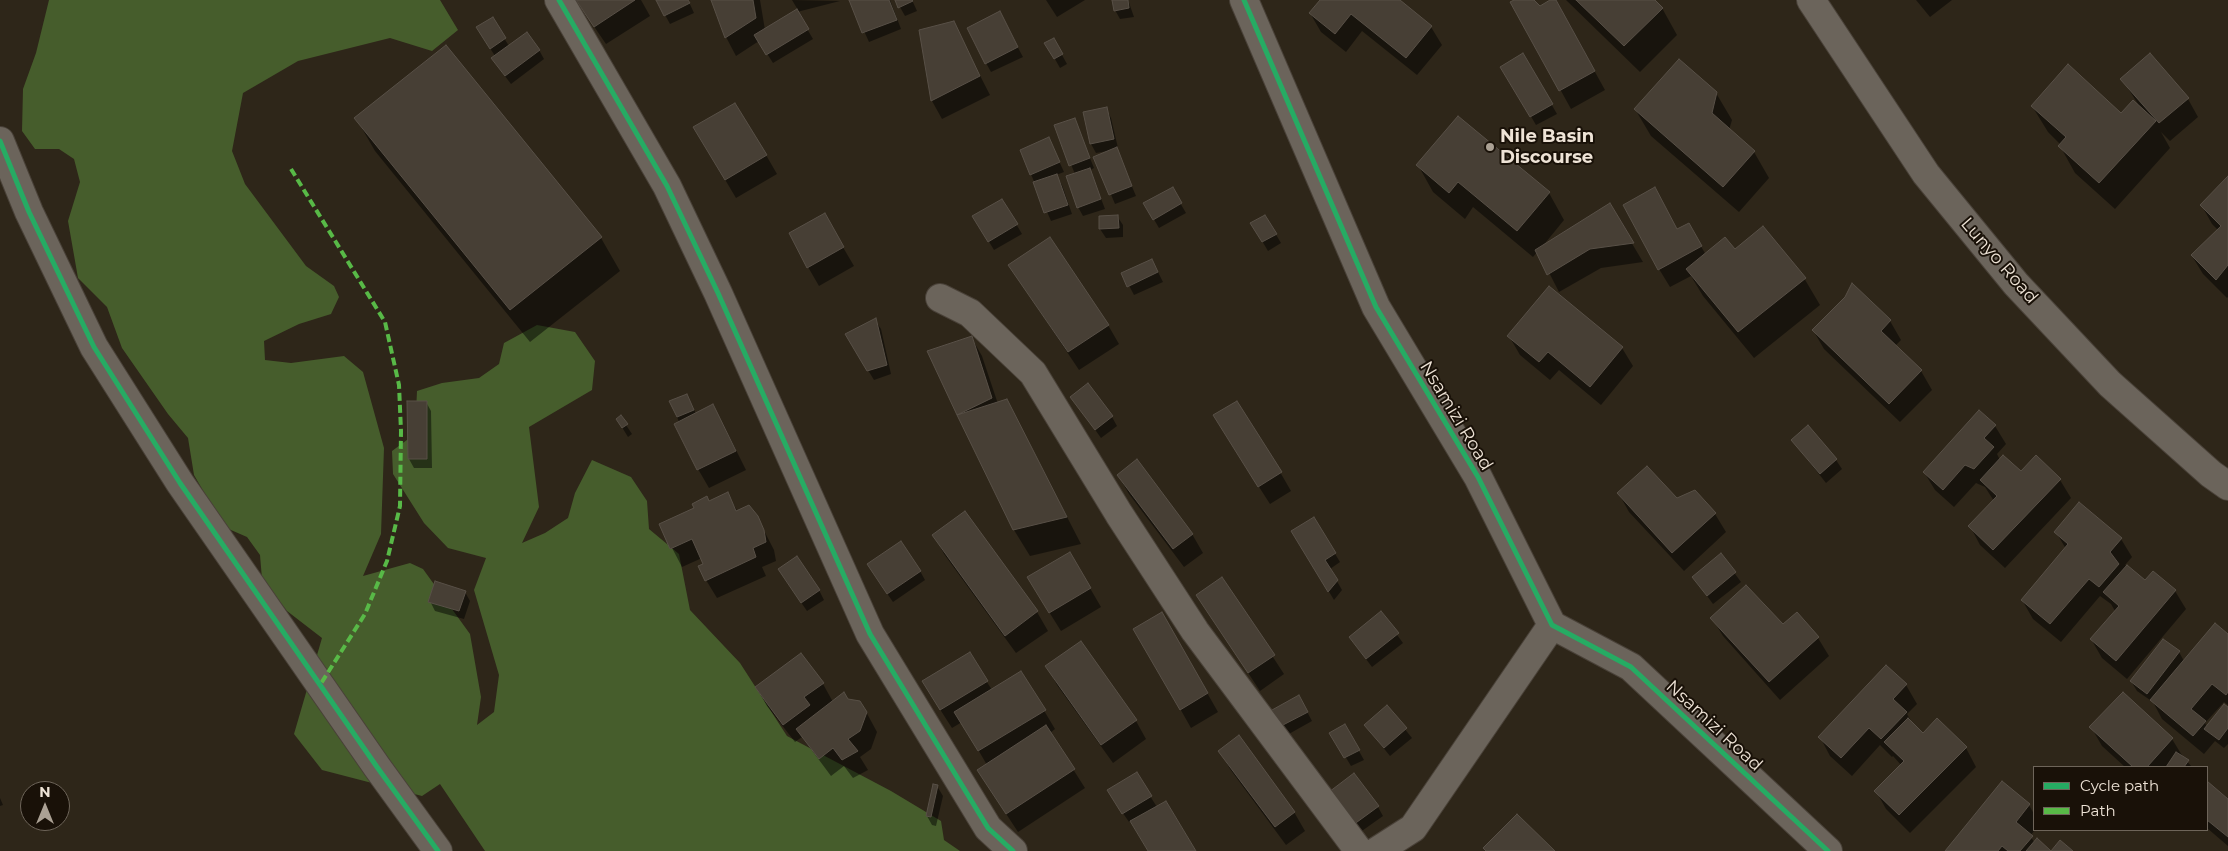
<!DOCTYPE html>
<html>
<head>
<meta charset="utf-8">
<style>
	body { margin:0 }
	#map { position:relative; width:2228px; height:851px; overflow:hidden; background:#2e2619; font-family:Montserrat,sans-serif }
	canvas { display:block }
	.legend { position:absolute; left:2033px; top:766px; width:175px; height:65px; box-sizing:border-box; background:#191108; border:1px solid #6e655a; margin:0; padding:6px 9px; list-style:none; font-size:15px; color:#eee3d6 }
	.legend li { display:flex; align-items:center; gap:10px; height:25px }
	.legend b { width:25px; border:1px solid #6e655a }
	.north { position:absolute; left:20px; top:781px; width:50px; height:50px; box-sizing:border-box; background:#191108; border:1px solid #6e655a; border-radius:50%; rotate:0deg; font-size:14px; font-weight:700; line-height:20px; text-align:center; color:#eee3d6 }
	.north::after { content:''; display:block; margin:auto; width:18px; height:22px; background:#aba194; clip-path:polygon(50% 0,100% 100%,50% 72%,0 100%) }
</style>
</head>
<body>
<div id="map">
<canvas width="2228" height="851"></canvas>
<ul class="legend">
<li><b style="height:6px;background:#26ab63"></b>Cycle path</li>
<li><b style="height:6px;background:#58b947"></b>Path</li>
</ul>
<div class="north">N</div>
</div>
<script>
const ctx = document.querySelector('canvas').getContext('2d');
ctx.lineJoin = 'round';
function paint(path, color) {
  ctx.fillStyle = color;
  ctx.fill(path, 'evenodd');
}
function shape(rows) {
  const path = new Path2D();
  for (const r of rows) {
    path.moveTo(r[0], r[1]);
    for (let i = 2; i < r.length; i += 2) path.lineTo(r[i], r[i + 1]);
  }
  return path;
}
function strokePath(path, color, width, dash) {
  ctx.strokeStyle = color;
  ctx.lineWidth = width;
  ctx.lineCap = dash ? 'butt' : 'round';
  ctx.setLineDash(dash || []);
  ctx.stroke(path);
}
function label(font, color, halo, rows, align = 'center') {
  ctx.font = font + ' Montserrat,sans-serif';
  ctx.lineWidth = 4;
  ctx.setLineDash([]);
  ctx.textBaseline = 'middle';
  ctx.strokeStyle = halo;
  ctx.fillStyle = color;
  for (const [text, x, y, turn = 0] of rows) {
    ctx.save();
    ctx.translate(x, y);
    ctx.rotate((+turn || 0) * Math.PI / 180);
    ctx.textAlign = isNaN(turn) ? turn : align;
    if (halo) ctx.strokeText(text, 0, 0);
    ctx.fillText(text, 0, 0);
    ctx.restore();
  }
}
paint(shape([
	[49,0,440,0,458,30,432,51,390,38,298,61,243,93,232,151,245,184,306,266,334,286,339,297,331,314,299,324,264,341,265,360,291,363,344,356,363,372,384,448,381,534,363,576,410,563,423,569,470,634,481,697,477,725,494,712,499,675,474,590,486,558,448,548,424,523,393,474,392,451,415,434,417,391,442,383,479,378,499,364,504,343,537,325,575,332,595,361,592,390,529,427,539,507,522,543,545,533,568,518,575,493,592,460,631,477,647,501,649,529,679,554,690,610,740,663,787,736,891,791,941,821,944,840,960,851,485,851,440,784,422,796,322,770,294,734,322,638,287,611,262,579,260,555,247,537,224,527,194,475,188,438,168,414,122,348,107,307,78,278,68,221,80,182,74,159,59,149,35,149,22,131,23,89,36,53]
]), '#465d2c');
paint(shape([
	[576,0,641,0,650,16,606,44],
	[657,0,688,0,694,13,670,24],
	[712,0,760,0,765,30,798,10,792,0,840,1,797,12,813,39,773,63,759,41,736,56,726,37],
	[850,0,890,0,901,29,869,42],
	[896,0,912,0,917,11,905,16],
	[1046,0,1085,0,1057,17],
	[1113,0,1128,0,1134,17,1120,19,1115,10],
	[1321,0,1398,0,1431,27,1442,45,1417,75,1362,31,1346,52,1321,32,1310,13],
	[1516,0,1532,0,1540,7,1555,0,1605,90,1571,109,1512,2],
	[1566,0,1654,0,1662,8,1677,35,1640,72],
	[1916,0,1952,0,1930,17],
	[492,19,509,46,539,50,544,59,511,84,498,67,495,56,483,37],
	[1004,22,1023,57,991,72,986,63],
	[953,23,990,95,942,119,932,101,920,31],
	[1053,39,1067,64,1060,68,1046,43],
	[446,46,601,238,620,271,530,342,375,151,356,118],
	[1523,55,1557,114,1536,125,1502,67],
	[2122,79,2188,99,2198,117,2170,141,2161,132,2170,148,2115,209,2075,173,2060,146,2061,145,2048,132,2032,106,2121,114,2138,104],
	[1716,93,1732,120,1729,130,1754,152,1769,178,1739,212,1651,136,1635,109],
	[1106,108,1111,118,1118,148,1116,149,1136,196,1115,204,1095,157,1108,151,1096,153,1091,144],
	[1074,119,1094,168,1090,170,1105,209,1083,216,1078,207,1075,174,1055,126],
	[1049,139,1064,172,1056,175,1062,185,1072,214,1051,221,1021,151],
	[705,146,766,155,777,174,736,198],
	[1418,165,1549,193,1564,220,1542,247,1609,205,1643,262,1601,268,1559,292,1538,251,1533,257,1473,207,1465,219,1433,192],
	[2228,178,2228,297,2227,298,2203,274,2192,256,2218,230,2212,224,2202,206],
	[1172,189,1186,213,1159,228,1145,204],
	[1002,200,1022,234,994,250,974,217],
	[824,215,854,266,819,286,808,267],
	[1117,216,1123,225,1123,237,1106,238,1100,229,1100,217],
	[1265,216,1281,243,1268,251,1252,224],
	[1688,224,1706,255,1734,251,1804,278,1820,305,1754,358,1703,296,1691,276,1670,287,1659,269,1677,230],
	[1010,266,1108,325,1119,344,1079,370],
	[1157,270,1163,282,1134,295,1123,274],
	[1852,285,1890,321,1901,340,1895,346,1921,371,1932,390,1900,422,1824,349,1813,330,1846,298],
	[875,320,881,329,891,374,874,380,846,334],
	[1509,336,1622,348,1633,366,1601,405,1559,370,1550,380,1520,355],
	[971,337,982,356,998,404,1007,401,1081,544,1030,556,1014,530,929,352],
	[687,395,696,414,723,424,746,470,709,488,698,469,671,402],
	[1072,397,1112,417,1117,426,1101,438],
	[409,402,426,402,431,411,432,468,414,468,409,459],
	[617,419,626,425,632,434,628,437],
	[1995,426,2006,444,1997,454,2000,460,2021,473,2036,457,2060,480,2071,498,2005,568,1980,545,1970,526,1994,501,1985,487,1976,483,1954,507,1935,490,1924,472],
	[1225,434,1280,472,1291,491,1270,504],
	[1792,440,1836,460,1842,469,1826,483],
	[1118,475,1192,534,1203,553,1184,567,1129,494],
	[727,494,738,512,757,517,774,550,776,561,762,567,766,576,717,598,706,580,705,565,702,558,682,567,660,525],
	[1619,494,1676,500,1715,514,1726,532,1684,571,1629,512],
	[965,512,1037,612,1048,631,1016,653,944,554,934,535],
	[1314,519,1340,562,1330,569,1342,590,1334,600,1293,532],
	[2056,532,2121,539,2132,557,2125,565,2145,582,2175,591,2186,609,2127,679,2102,658,2091,639,2115,611,2111,604,2100,596,2061,642,2033,619,2022,600,2066,549],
	[1070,554,1101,607,1061,631,1039,596],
	[1721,555,1741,582,1713,604,1693,577],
	[920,571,925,580,893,602,873,573],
	[785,579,819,590,824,600,807,611],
	[1222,579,1284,674,1260,691,1197,595],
	[465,592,470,601,464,619,435,611,430,601],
	[1381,613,1403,643,1372,667,1350,638],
	[1162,614,1218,712,1191,728,1135,629],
	[1712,618,1782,626,1818,638,1829,656,1780,700,1723,636],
	[2228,636,2228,705,2224,702,2205,723,2207,727,2228,708,2228,744,2224,748,2215,741,2204,754,2162,719,2153,702,2137,691,2131,681,2179,652,2184,661],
	[969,654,992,690,1021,672,1055,729,1050,733,1085,788,1018,832,978,771,987,765,962,722,952,728,934,700],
	[1047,666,1136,721,1146,739,1113,763,1057,685],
	[1886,667,1906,685,1917,704,1907,714,1914,726,1923,735,1966,748,1976,767,1910,833,1886,809,1876,791,1901,765,1893,756,1892,757,1880,745,1852,776,1830,756,1820,737],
	[823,684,833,702,848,700,864,708,877,732,871,749,860,757,868,770,853,778,844,766,831,776,802,737,795,742,767,706,757,688],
	[2123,694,2172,739,2183,757,2192,767,2125,767,2102,746,2091,727],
	[1304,706,1312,721,1287,735,1273,711],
	[1387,707,1412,738,1390,756,1365,725],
	[1345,726,1364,760,1351,766,1331,733],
	[1220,751,1294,812,1305,831,1286,845,1230,769],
	[2002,783,2029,805,2034,814,2035,830,2030,836,2035,843,2050,851,1946,851],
	[2207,783,2228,800,2228,846,2207,828],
	[937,786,943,796,936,826,932,825,927,816],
	[1330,792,1378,807,1383,816,1359,833],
	[1150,796,1157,807,1195,851,1149,851,1131,820,1129,822,1114,800],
	[0,798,3,805,0,806]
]), '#0007');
const building = shape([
	[576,0,635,0,594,27,576,0],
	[656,0,688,0,690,3,664,16,656,0],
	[711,0,753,0,756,18,725,38,711,0],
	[849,0,889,0,897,20,862,33,849,0],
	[895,0,912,0,913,1,898,8,895,0],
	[1112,0,1128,0,1129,8,1114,11,1112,0],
	[1320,0,1400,0,1432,26,1406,58,1351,14,1335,34,1309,13,1320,0],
	[1514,0,1534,0,1540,6,1550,0,1556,0,1595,71,1559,91,1510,2,1514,0],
	[1576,0,1655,0,1663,8,1624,46,1576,0],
	[797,9,809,29,766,55,754,35,797,9],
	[1000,11,1018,47,985,64,967,28,1000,11],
	[493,17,506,38,490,49,476,27,493,17],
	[954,21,980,76,931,101,919,30,954,21],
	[527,32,540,50,505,76,491,58,527,32],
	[1054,38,1063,54,1054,59,1044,43,1054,38],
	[446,45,602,237,510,310,354,118,446,45],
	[1523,53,1553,104,1530,117,1500,67,1523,53],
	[2150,53,2189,98,2159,123,2120,79,2150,53],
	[1679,59,1717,92,1712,113,1755,151,1723,187,1634,109,1679,59],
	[2068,64,2121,113,2133,100,2156,121,2099,183,2058,146,2066,137,2031,106,2068,64],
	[735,103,767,155,725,180,693,127,735,103],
	[1107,107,1114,139,1090,144,1083,112,1107,107],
	[1458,116,1550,192,1517,231,1458,182,1449,193,1416,165,1458,116],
	[1075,118,1090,158,1069,166,1054,125,1075,118],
	[1049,137,1060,162,1030,175,1020,150,1049,137],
	[1117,147,1132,186,1109,195,1093,157,1117,147],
	[1090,168,1101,199,1077,208,1066,176,1090,168],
	[1057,174,1068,205,1044,213,1033,182,1057,174],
	[2228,176,2228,265,2216,280,2191,255,2221,226,2200,205,2228,176],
	[1173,187,1182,203,1153,220,1143,203,1173,187],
	[1655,187,1677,229,1689,223,1702,246,1658,270,1623,205,1655,187],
	[1002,199,1018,224,988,242,972,216,1002,199],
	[1610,203,1634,243,1590,249,1547,275,1535,250,1610,203],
	[825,213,844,247,807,268,789,233,825,213],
	[1118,215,1119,228,1099,229,1099,216,1118,215],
	[1265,215,1277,234,1262,242,1250,223,1265,215],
	[1763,226,1806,278,1738,332,1686,269,1725,237,1735,249,1763,226],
	[1050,237,1109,325,1068,352,1008,265,1050,237],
	[1152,259,1158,272,1127,287,1121,273,1152,259],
	[1852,283,1891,320,1881,331,1922,370,1889,404,1812,330,1845,297,1852,283],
	[1549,286,1623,347,1590,387,1548,352,1539,362,1507,336,1549,286],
	[876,318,887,365,867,371,845,334,876,318],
	[972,336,992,398,957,415,927,351,972,336],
	[1088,383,1113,416,1095,430,1070,397,1088,383],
	[687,394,694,410,677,417,669,401,687,394],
	[1007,399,1067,517,1013,530,957,415,1007,399],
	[407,401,427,401,427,459,408,459,407,401],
	[1237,401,1282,472,1258,487,1213,415,1237,401],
	[713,404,736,451,697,470,674,424,713,404],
	[1979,410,1996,425,1984,438,1994,447,1974,469,1965,465,1943,490,1923,472,1979,410],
	[621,415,628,424,622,428,616,419,621,415],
	[1808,425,1837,459,1820,474,1791,440,1808,425],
	[2003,455,2021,471,2036,455,2061,479,1993,550,1968,526,1997,496,1980,480,2003,455],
	[1137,459,1193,534,1173,549,1117,475,1137,459],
	[1647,466,1677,498,1695,490,1716,513,1672,553,1617,493,1647,466],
	[728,492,736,511,749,505,758,516,764,530,766,542,753,548,756,557,705,581,698,566,703,564,692,539,670,549,659,524,694,508,692,504,707,496,709,501,728,492],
	[2079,502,2122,538,2110,552,2119,564,2099,587,2089,579,2050,624,2021,600,2068,544,2054,532,2079,502],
	[965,511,1038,611,1005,636,932,535,965,511],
	[1314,517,1336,553,1325,560,1338,580,1328,592,1291,531,1314,517],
	[901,541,921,571,887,594,867,564,901,541],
	[1070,552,1091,588,1049,613,1027,577,1070,552],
	[1721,553,1736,572,1707,596,1692,577,1721,553],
	[797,556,820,590,801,603,778,569,797,556],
	[2127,565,2145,580,2153,571,2176,590,2116,661,2090,639,2119,606,2103,592,2127,565],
	[1222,577,1275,655,1248,673,1196,595,1222,577],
	[435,581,466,591,459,611,428,602,435,581],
	[1746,585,1783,624,1797,612,1819,637,1769,682,1710,618,1746,585],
	[1381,611,1399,633,1366,659,1349,637,1381,611],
	[1162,612,1208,693,1180,710,1133,629,1162,612],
	[2215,623,2228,634,2228,692,2226,695,2212,684,2191,709,2206,721,2193,736,2150,700,2215,623],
	[2163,639,2180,651,2147,694,2130,681,2163,639],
	[1081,641,1137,720,1101,745,1045,666,1081,641],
	[970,652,988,681,940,710,922,681,970,652],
	[801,653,824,683,804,697,810,705,783,725,755,687,801,653],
	[1886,665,1907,684,1893,699,1907,712,1881,739,1869,728,1841,758,1818,737,1886,665],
	[1021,671,1046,710,978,751,954,712,1021,671],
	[844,692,848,699,860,701,867,712,860,731,848,739,858,751,842,760,833,748,819,759,796,729,844,692],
	[2123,692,2173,738,2147,767,2133,767,2089,727,2123,692],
	[1299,695,1308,712,1281,726,1272,710,1299,695],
	[2224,704,2228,707,2228,728,2219,740,2204,729,2224,704],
	[1387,705,1407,728,1384,748,1364,725,1387,705],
	[1908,718,1923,733,1937,718,1967,747,1899,815,1874,791,1904,761,1884,742,1908,718],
	[1345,724,1360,750,1344,758,1329,733,1345,724],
	[1046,725,1075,769,1006,814,977,770,1046,725],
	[1239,735,1295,812,1275,827,1218,751,1239,735],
	[2176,752,2189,760,2184,767,2166,767,2176,752],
	[1137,772,1152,796,1122,814,1107,790,1137,772],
	[1354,773,1379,806,1353,825,1329,792,1354,773],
	[2002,781,2030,804,2016,822,2033,836,2020,851,2008,851,2002,846,1998,851,1945,851,2002,781],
	[2207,781,2228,799,2228,837,2207,820,2207,781],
	[933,784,938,785,931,817,926,816,933,784],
	[1166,801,1196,851,1148,851,1130,821,1166,801],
	[1517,814,1555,851,1486,851,1483,848,1517,814],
	[2037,838,2051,851,2060,840,2073,851,2026,851,2037,838]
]);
paint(building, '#473f35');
strokePath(building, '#585047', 1);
const minor = shape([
	[559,0,667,186,718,293,870,634,988,828,1013,851],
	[1244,0,1376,307,1478,477,1552,625,1631,667,1828,851],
	[1811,0,1926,174,2016,284,2110,384,2211,474,2228,486],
	[0,141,29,212,94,347,180,483,377,767,438,851],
	[940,298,970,313,1033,373,1119,514,1195,631,1359,851],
	[1377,851,1413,828,1552,625]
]);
strokePath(minor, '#494138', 30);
strokePath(minor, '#6b645b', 28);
strokePath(shape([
	[291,169,385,322,399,385,401,431,400,506,387,561,365,614,320,685]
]), '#58b947', 4, [8, 4]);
strokePath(shape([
	[559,0,667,186,718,293,870,634,988,828,1013,851],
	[1244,0,1376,307,1478,477,1552,625,1631,667,1828,851],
	[0,141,29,212,94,347,180,483,377,767,438,851]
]), '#26ab63', 5);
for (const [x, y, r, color] of [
	[1490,147,5,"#aba194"]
]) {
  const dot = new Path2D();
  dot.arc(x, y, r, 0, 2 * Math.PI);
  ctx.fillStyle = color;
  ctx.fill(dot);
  strokePath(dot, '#191108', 2);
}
label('bold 18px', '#eee3d6', '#191108', [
	["Nile Basin",1500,137],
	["Discourse",1500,158]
], 'left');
label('18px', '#eee3d6', '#191108', [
	["Lunyo Road",1999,261,49],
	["Nsamizi Road",1456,416,59],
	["Nsamizi Road",1714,726,43]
]);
</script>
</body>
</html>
